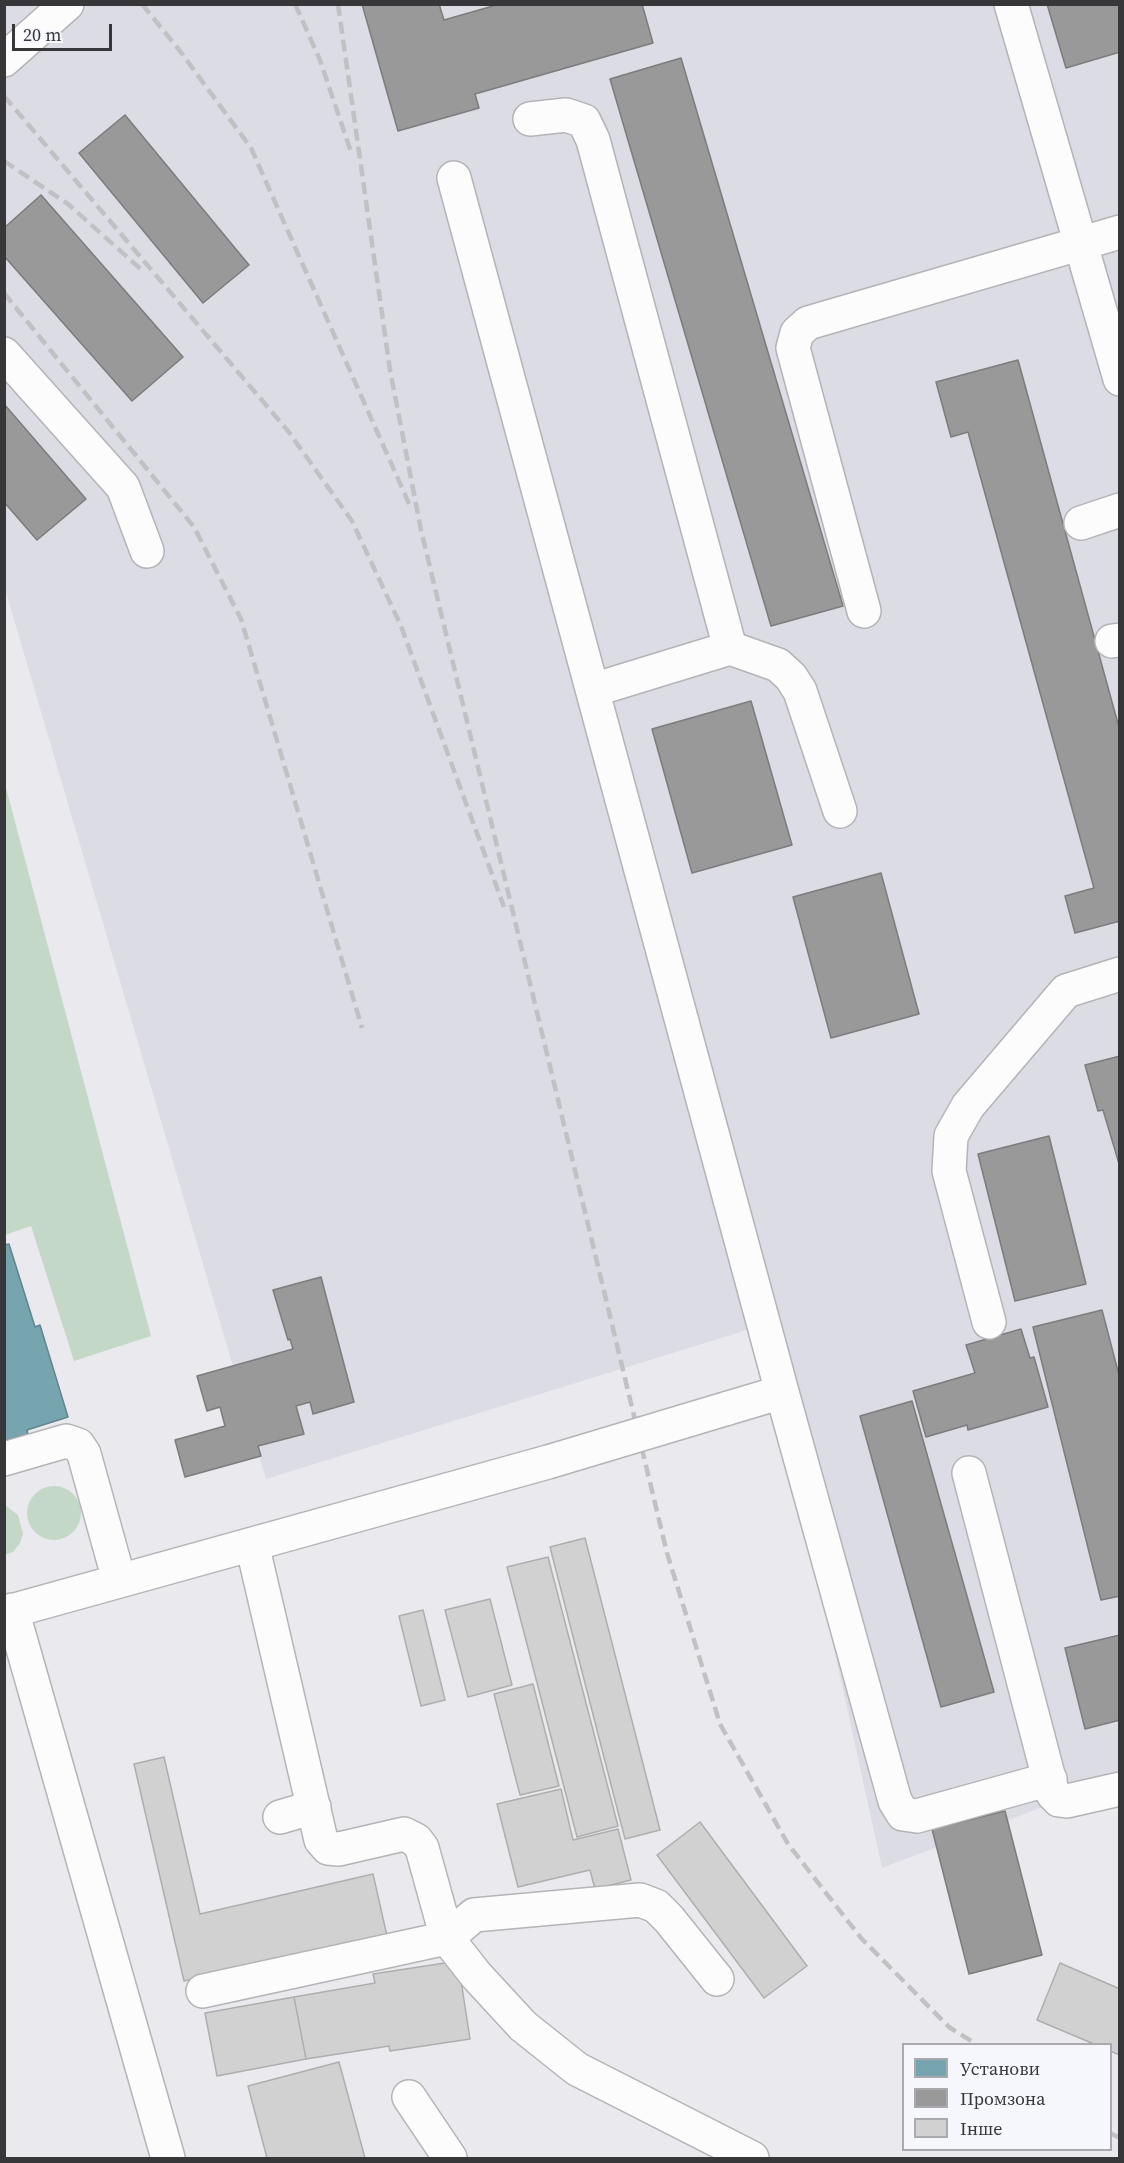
<!DOCTYPE html>
<html>
<head>
<meta charset="utf-8">
<style>
	body { margin:0 }
	#map { position:relative; width:1124px; height:2163px; overflow:hidden; background:#eaeaee; font-family:"Source Serif 4",serif }
	canvas { display:block }
	.frame { position:absolute; inset:0; border:6px solid #373739; pointer-events:none }
	.legend { position:absolute; left:902px; top:2043px; width:210px; height:108px; box-sizing:border-box; background:#f6f7fc; border:2px solid #aaaaae; margin:0; padding:8px 10px; list-style:none; font-size:18px; color:#373739 }
	.legend li { display:flex; align-items:center; gap:12px; height:30px }
	.legend b { width:30px; border:2px solid #aaaaae }
	.scale { position:absolute; left:12px; top:24px; width:100px; height:27px; box-sizing:border-box; border:3px solid #373739; border-top:0; padding-left:8px; font-size:18px; line-height:21px; white-space:nowrap; color:#373739; -webkit-text-stroke:4px #f6f7fc; paint-order:stroke }
</style>
</head>
<body>
<div id="map">
<canvas width="1124" height="2163"></canvas>
<div class="frame"></div>
<ul class="legend">
<li><b style="height:16px;background:#76a5af"></b>Установи</li>
<li><b style="height:16px;background:#999"></b>Промзона</li>
<li><b style="height:16px;background:#d2d1d2"></b>Інше</li>
</ul>
<div class="scale">20 m</div>
</div>
<script>
const ctx = document.querySelector('canvas').getContext('2d');
ctx.lineJoin = 'round';
function paint(path, color) {
  ctx.fillStyle = color;
  ctx.fill(path, 'evenodd');
}
function shape(rows) {
  const path = new Path2D();
  for (const r of rows) {
    if (r.length === 3) {
      path.moveTo(r[0] + r[2], r[1]);
      path.arc(r[0], r[1], r[2], 0, 2 * Math.PI);
      continue;
    }
    path.moveTo(r[0], r[1]);
    for (let i = 2; i < r.length; i += 2) path.lineTo(r[i], r[i + 1]);
  }
  return path;
}
function strokePath(path, color, width, dash) {
  ctx.strokeStyle = color;
  ctx.lineWidth = width;
  ctx.lineCap = dash ? 'butt' : 'round';
  ctx.setLineDash(dash || []);
  ctx.stroke(path);
}
paint(shape([
	[5,5,1119,5,1119,1778,882,1868,763,1325,266,1479,5,589]
]), '#dbdce4');
paint(shape([
	[4,780,151,1336,74,1361,31,1226,5,1235],
	[54,1513,27],
	[5,1505,18,1515,23,1534,20,1543,13,1552,5,1555]
]), '#c3d8c7');
const public = shape([
	[9,1244,35,1327,40,1325,68,1417,27,1430,28,1434,4,1441,4,1245,9,1244]
]);
paint(public, '#76a5af');
strokePath(public, '#63848c', 1.5);
const industry = shape([
	[362,4,439,4,444,20,500,4,642,4,653,43,475,94,479,108,398,131,362,4],
	[1047,4,1120,4,1120,52,1066,68,1047,4],
	[681,58,843,606,771,626,610,79,681,58],
	[125,115,249,265,203,303,79,153,125,115],
	[41,195,183,357,132,401,4,256,4,228,41,195],
	[1018,360,1120,731,1120,921,1075,933,1065,896,1094,888,968,432,951,437,936,382,1018,360],
	[4,404,86,499,37,540,4,502,4,404],
	[751,701,792,845,692,873,652,729,751,701],
	[881,873,919,1014,831,1038,793,897,881,873],
	[1120,1056,1120,1167,1103,1110,1098,1111,1085,1065,1120,1056],
	[1049,1136,1086,1284,1015,1301,978,1154,1049,1136],
	[321,1277,354,1402,313,1414,310,1402,296,1406,304,1434,258,1446,261,1456,185,1477,175,1440,225,1426,220,1407,207,1411,197,1376,293,1349,290,1339,288,1340,273,1290,321,1277],
	[1102,1310,1120,1379,1120,1596,1101,1600,1033,1327,1102,1310],
	[1021,1329,1030,1358,1034,1357,1048,1407,968,1430,967,1425,926,1437,913,1391,975,1373,966,1345,1021,1329],
	[912,1401,994,1692,941,1707,860,1416,912,1401],
	[1120,1635,1120,1720,1085,1729,1065,1648,1120,1635],
	[1005,1811,1042,1955,969,1974,932,1829,1005,1811]
]);
paint(industry, '#999');
strokePath(industry, '#7c7c7c', 1.5);
const building = shape([
	[585,1538,660,1830,625,1839,550,1547,585,1538],
	[548,1557,618,1826,577,1837,507,1567,548,1557],
	[490,1599,512,1685,468,1697,445,1610,490,1599],
	[423,1610,445,1700,421,1706,399,1616,423,1610],
	[533,1684,559,1786,520,1795,494,1694,533,1684],
	[164,1757,200,1914,373,1874,387,1936,184,1981,134,1764,164,1757],
	[561,1789,573,1840,618,1829,631,1880,595,1889,590,1870,518,1887,497,1804,561,1789],
	[700,1822,807,1966,764,1998,657,1855,700,1822],
	[458,1961,470,2039,390,2051,389,2046,306,2059,294,1997,375,1983,373,1974,458,1961],
	[1060,1963,1120,1989,1120,2055,1110,2051,1110,2044,1094,2044,1037,2020,1060,1963],
	[294,1997,306,2059,217,2076,205,2013,294,1997],
	[339,2062,365,2158,267,2158,248,2086,339,2062]
]);
paint(building, '#d2d1d2');
strokePath(building, '#aeaeaf', 1.5);
const minor = shape([
	[1011,4,1120,379],
	[4,60,67,4],
	[530,119,566,115,584,121,593,140,730,648,593,690],
	[454,178,782,1392,895,1801,903,1814,917,1816,1050,1779],
	[4,354,123,487,147,551],
	[1081,523,1120,510],
	[864,611,793,348,797,333,808,323,1120,232],
	[1112,641,1120,640],
	[730,648,778,665,791,677,800,691,840,811],
	[989,1322,949,1171,951,1136,968,1106,1066,991,1120,974],
	[725,1409,782,1392],
	[4,1459,66,1441,78,1445,84,1454,119,1580],
	[969,1473,1053,1794,1059,1800,1067,1801,1120,1789],
	[252,1544,321,1840,328,1848,339,1849,404,1834,416,1840,422,1848,447,1938,474,1915,640,1900,656,1906,669,1919,717,1979],
	[12,1610,168,2158],
	[4,1613,548,1462],
	[280,1817,314,1807],
	[203,1991,447,1938,476,1975,523,2026,577,2069,752,2158],
	[409,2097,450,2158]
]);
strokePath(minor, '#b4b4b7', 36);
strokePath(minor, '#fcfcfc', 33);
strokePath(shape([
	[142,4,180,51,251,148,411,508],
	[295,4,320,60,352,155],
	[338,4,390,370,421,530,667,1553,720,1724,788,1844,861,1938,949,2027,976,2044],
	[4,96,288,431,352,521,401,626,504,907],
	[4,161,68,204,144,272],
	[4,293,194,527,241,619,362,1028],
	[1110,2133,1120,2138]
]), '#c1c1c3', 4.5, [12, 6]);
const minorBridge = shape([
	[548,1462,725,1409]
]);
strokePath(minorBridge, '#b4b4b7', 36, []);
strokePath(minorBridge, '#fcfcfc', 33);
</script>
</body>
</html>
